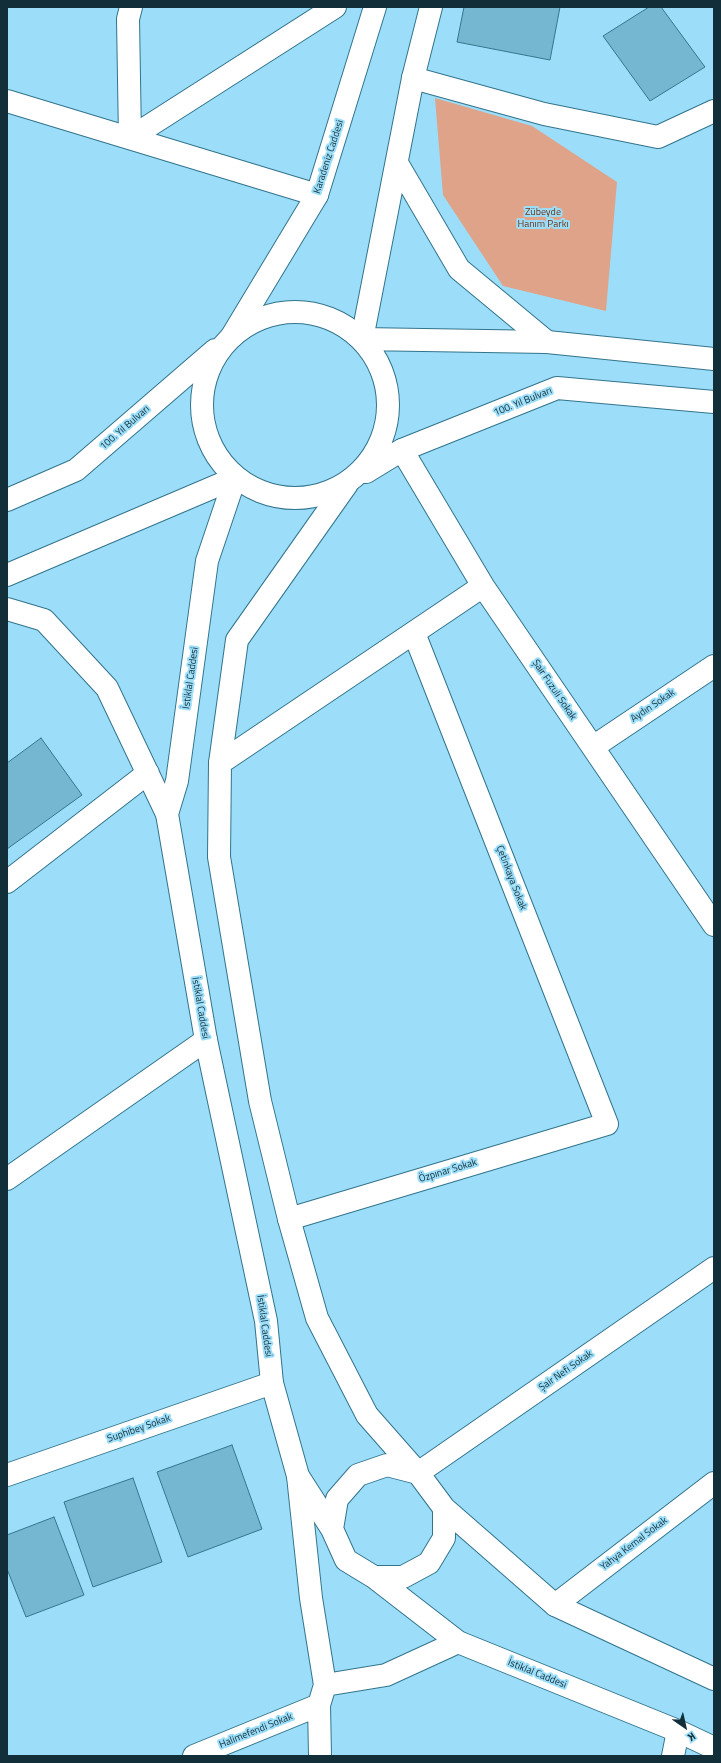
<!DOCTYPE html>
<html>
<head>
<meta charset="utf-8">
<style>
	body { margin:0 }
	#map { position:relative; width:721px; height:1763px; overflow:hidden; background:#9cdef9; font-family:"Titillium Web",sans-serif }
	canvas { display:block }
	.frame { position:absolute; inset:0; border:8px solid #122e38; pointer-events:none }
	.north { position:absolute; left:665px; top:1707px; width:40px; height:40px; -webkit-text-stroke:3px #9cdef9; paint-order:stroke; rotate:146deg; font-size:11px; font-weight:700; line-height:16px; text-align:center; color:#122e38 }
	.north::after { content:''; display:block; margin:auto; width:14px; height:18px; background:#122e38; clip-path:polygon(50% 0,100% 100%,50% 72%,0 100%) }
</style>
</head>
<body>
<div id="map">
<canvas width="721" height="1763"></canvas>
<div class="frame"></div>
<div class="north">K</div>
</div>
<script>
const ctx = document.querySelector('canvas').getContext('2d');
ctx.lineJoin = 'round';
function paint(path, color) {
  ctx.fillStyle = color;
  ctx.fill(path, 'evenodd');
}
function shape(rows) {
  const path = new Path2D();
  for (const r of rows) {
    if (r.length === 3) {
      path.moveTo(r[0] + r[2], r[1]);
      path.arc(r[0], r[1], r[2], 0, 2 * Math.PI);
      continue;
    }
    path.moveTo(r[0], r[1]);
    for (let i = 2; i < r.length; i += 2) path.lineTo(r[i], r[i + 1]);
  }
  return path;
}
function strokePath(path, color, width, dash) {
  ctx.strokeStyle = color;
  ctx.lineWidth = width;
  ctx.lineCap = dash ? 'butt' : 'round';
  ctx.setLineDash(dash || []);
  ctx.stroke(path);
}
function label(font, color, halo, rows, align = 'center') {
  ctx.font = font + ' "Titillium Web",sans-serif';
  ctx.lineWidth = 4;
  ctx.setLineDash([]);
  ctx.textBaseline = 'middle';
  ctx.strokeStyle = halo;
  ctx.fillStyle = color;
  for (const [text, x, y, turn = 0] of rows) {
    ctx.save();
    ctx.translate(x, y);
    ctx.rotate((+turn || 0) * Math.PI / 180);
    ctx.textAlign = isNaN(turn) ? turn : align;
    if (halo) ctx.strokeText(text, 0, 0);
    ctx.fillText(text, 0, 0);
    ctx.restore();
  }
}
paint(shape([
	[435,98,532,126,617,182,606,311,503,286,443,195]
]), '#dfa389');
const building = shape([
	[464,7,560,7,550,60,457,42,464,7],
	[649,7,661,7,705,67,650,101,603,36,649,7],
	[41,738,82,795,7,849,7,763,41,738],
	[232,1445,262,1529,188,1557,157,1472,232,1445],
	[133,1478,162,1562,93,1587,64,1502,133,1478],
	[54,1517,84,1595,26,1617,7,1569,7,1535,54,1517]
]);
paint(building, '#75b6d0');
strokePath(building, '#34768e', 1);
const minor = shape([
	[413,78,544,114,658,137,714,111],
	[7,101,317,195],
	[130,138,335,7],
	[130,138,128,19,131,7],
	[402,450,483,586,714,925],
	[7,609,44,620,107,688,167,814],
	[593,747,714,666],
	[220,763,483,586],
	[7,882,148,773],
	[7,1179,206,1040],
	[289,1219,607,1124,414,633],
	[418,1473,714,1268],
	[7,1475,272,1383],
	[298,1476,311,1598,325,1685,319,1705,320,1756],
	[555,1605,714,1483],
	[325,1685,386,1675,458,1642],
	[194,1756,319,1705],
	[673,1756,678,1731]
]);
const secondary = shape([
	[397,163,459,269,547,342],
	[232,336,317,195,375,7],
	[362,339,413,78,431,7],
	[235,478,207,561,177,781,167,814,206,1040,266,1321,272,1383,298,1476,332,1529,346,1560,374,1577,403,1577,429,1563,444,1538,444,1508,418,1473,387,1465,358,1475,337,1499,332,1529],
	[347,484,237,640,220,763,219,857,260,1101,289,1219,317,1318,367,1415,418,1473],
	[444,1508,555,1605,714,1679],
	[374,1577,458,1642,678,1731,714,1748]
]);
const primary = shape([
	[295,405,93],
	[362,339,547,342,714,359],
	[366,472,402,450,557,388,714,402],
	[7,500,76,470,215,350],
	[7,575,235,478]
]);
strokePath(minor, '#32748c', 24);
strokePath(secondary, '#32748c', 24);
strokePath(primary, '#32748c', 24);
strokePath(minor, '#fff', 22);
strokePath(secondary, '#fff', 22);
strokePath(primary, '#fff', 22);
label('10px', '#122e38', '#9cdef9', [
	["Karadeniz Caddesi",329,157,-72],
	["100. Yıl Bulvarı",523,402,-22],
	["100. Yıl Bulvarı",125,428,-41],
	["İstiklal Caddesi",191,678,-82],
	["Şair Fuzuli Sokak",554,690,56],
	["Aydın Sokak",653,706,-34],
	["Çetinkaya Sokak",511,878,69],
	["İstiklal Caddesi",200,1008,80],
	["Özpınar Sokak",448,1171,-17],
	["İstiklal Caddesi",264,1326,82],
	["Şair Nefi Sokak",566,1371,-35],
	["Suphibey Sokak",139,1429,-19],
	["Yahya Kemal Sokak",634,1544,-37],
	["İstiklal Caddesi",537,1674,22],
	["Halimefendi Sokak",256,1731,-22]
]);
label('10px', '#6d3418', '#9cdef9', [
	["Zübeyde",543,213],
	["Hanım Parkı",543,225]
]);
</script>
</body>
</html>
